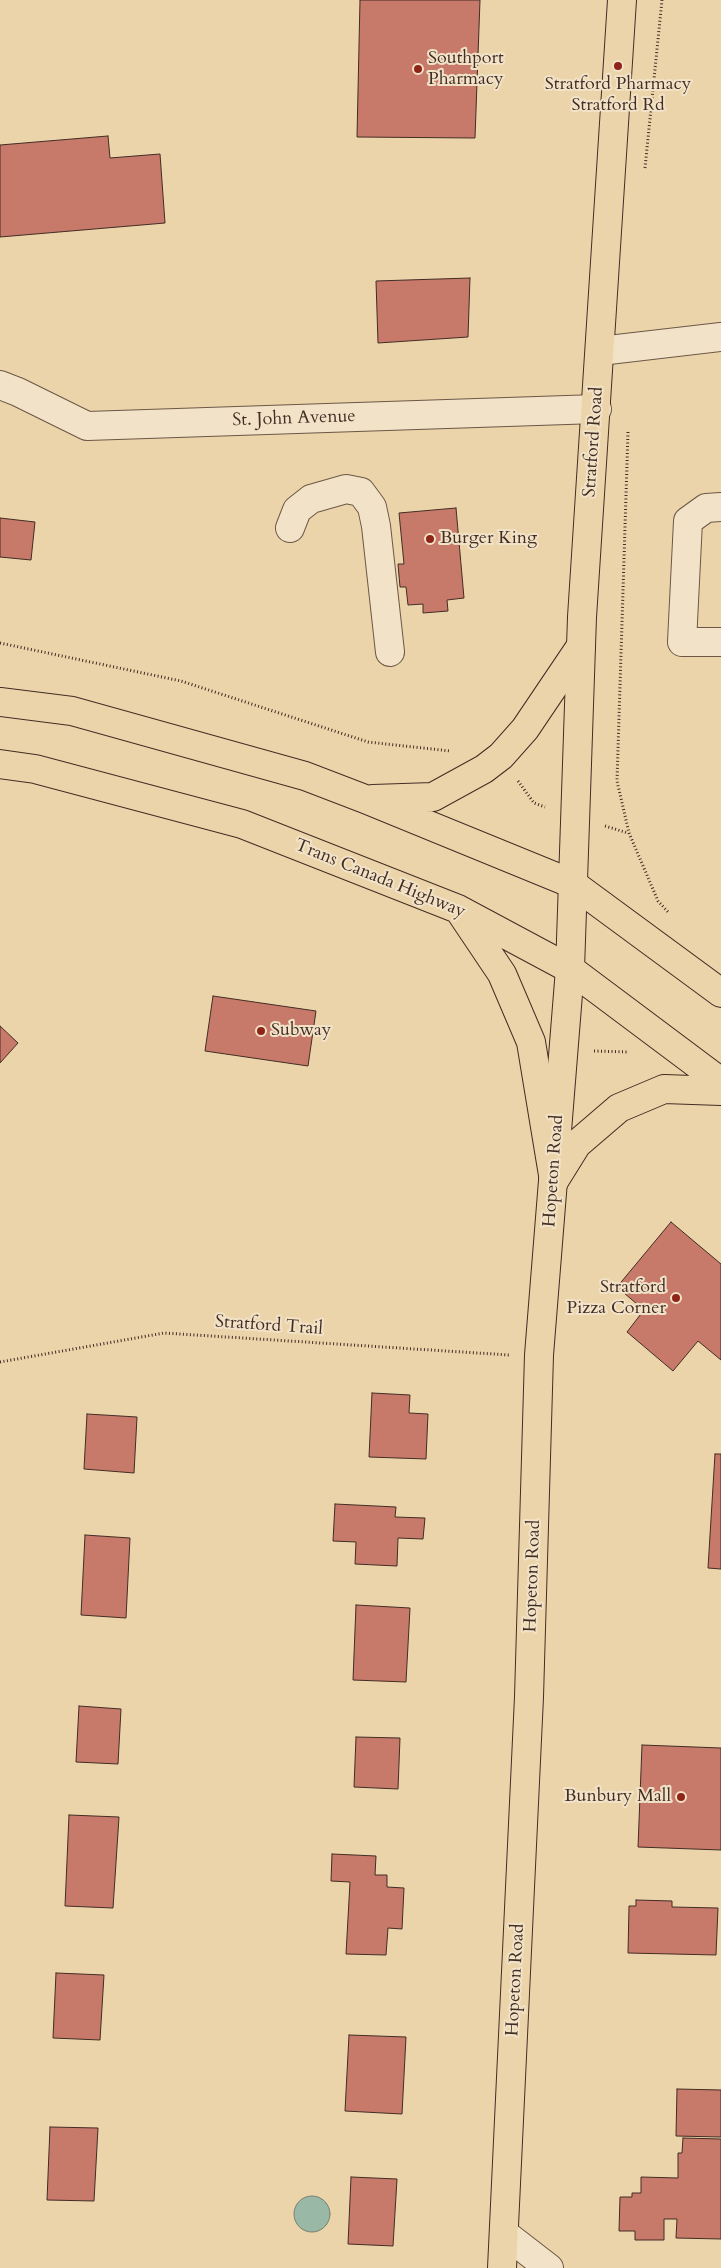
<!DOCTYPE html>
<html>
<head>
<meta charset="utf-8">
<style>
	body { margin:0 }
	canvas { display:block; background:#ebd4aa }
</style>
</head>
<body>
<canvas width="721" height="2268"></canvas>
<script>
const ctx = document.querySelector('canvas').getContext('2d');
ctx.lineJoin = 'round';
function paint(path, color) {
  ctx.fillStyle = color;
  ctx.fill(path, 'evenodd');
}
function shape(rows) {
  const path = new Path2D();
  for (const r of rows) {
    if (r.length === 3) {
      path.moveTo(r[0] + r[2], r[1]);
      path.arc(r[0], r[1], r[2], 0, 2 * Math.PI);
      continue;
    }
    path.moveTo(r[0], r[1]);
    for (let i = 2; i < r.length; i += 2) path.lineTo(r[i], r[i + 1]);
  }
  return path;
}
function strokePath(path, color, width, dash) {
  ctx.strokeStyle = color;
  ctx.lineWidth = width;
  ctx.lineCap = dash ? 'butt' : 'round';
  ctx.setLineDash(dash || []);
  ctx.stroke(path);
}
function label(font, color, halo, rows, align = 'center') {
  ctx.font = font + ' Cardo,serif';
  ctx.lineWidth = 4;
  ctx.setLineDash([]);
  ctx.textBaseline = 'middle';
  ctx.strokeStyle = halo;
  ctx.fillStyle = color;
  for (const [text, x, y, turn = 0] of rows) {
    ctx.save();
    ctx.translate(x, y);
    ctx.rotate((+turn || 0) * Math.PI / 180);
    ctx.textAlign = isNaN(turn) ? turn : align;
    if (halo) ctx.strokeText(text, 0, 0);
    ctx.fillText(text, 0, 0);
    ctx.restore();
  }
}
const water = shape([
	[312,2214,18]
]);
paint(water, '#99b8a5');
strokePath(water, '#768071', 1);
const building = shape([
	[360,0,480,0,475,138,357,137,360,0],
	[108,136,110,158,160,154,165,223,0,237,0,145,108,136],
	[470,278,468,337,378,343,376,281,470,278],
	[456,508,464,598,447,600,448,611,423,613,423,604,408,605,406,587,400,587,398,564,404,564,399,513,456,508],
	[0,518,35,522,31,560,0,557,0,518],
	[213,996,316,1011,308,1066,205,1051,213,996],
	[0,1026,18,1043,0,1063,0,1026],
	[671,1222,721,1264,721,1360,698,1341,673,1371,627,1332,644,1310,617,1287,671,1222],
	[372,1393,410,1395,409,1413,428,1414,426,1459,369,1457,372,1393],
	[87,1414,137,1417,134,1473,84,1469,87,1414],
	[715,1454,721,1454,721,1569,708,1568,715,1454],
	[335,1504,396,1507,395,1517,425,1518,423,1539,398,1538,397,1566,355,1564,356,1542,333,1541,335,1504],
	[85,1535,130,1538,126,1618,81,1615,85,1535],
	[356,1605,410,1608,406,1682,353,1680,356,1605],
	[79,1706,121,1709,118,1764,76,1762,79,1706],
	[356,1737,400,1738,398,1789,354,1787,356,1737],
	[642,1745,721,1748,721,1850,638,1847,642,1745],
	[69,1815,119,1817,113,1908,65,1906,69,1815],
	[332,1854,376,1856,375,1875,387,1875,387,1887,404,1888,402,1929,388,1928,386,1955,346,1954,350,1882,331,1881,332,1854],
	[636,1900,672,1901,672,1907,718,1908,716,1955,628,1953,629,1906,636,1906,636,1900],
	[56,1973,104,1975,100,2040,53,2038,56,1973],
	[349,2035,406,2037,402,2114,345,2111,349,2035],
	[677,2089,721,2090,721,2137,676,2136,677,2089],
	[50,2127,98,2128,94,2201,47,2200,50,2127],
	[683,2138,721,2139,721,2239,676,2238,677,2219,664,2219,664,2240,635,2240,635,2231,619,2231,620,2197,632,2197,632,2193,641,2193,641,2177,678,2178,678,2153,682,2153,683,2138],
	[351,2177,397,2179,393,2246,348,2244,351,2177]
]);
paint(building, '#c7796a');
strokePath(building, '#422d24', 1);
const minor = shape([
	[600,351,721,337],
	[0,385,18,392,87,426,597,409],
	[721,507,706,508,688,521,682,642,721,642],
	[290,528,297,510,311,499,346,489,361,492,372,507,376,526,390,652],
	[505,2234,549,2268]
]);
const major = shape([
	[502,2268,529,1697,539,1355,570,969,582,617,622,0]
]);
const highway = shape([
	[0,702,72,711,305,776,365,799,573,884,721,993],
	[0,764,35,769,242,824,458,909,570,969,721,1082],
	[373,799,433,797,484,769,501,756,525,729,581,646],
	[461,913,502,974,531,1042,554,1181],
	[554,1181,577,1144,619,1108,664,1089,721,1091]
]);
strokePath(minor, '#6c5746', 30);
strokePath(major, '#422d24', 30);
strokePath(highway, '#422d24', 30);
strokePath(shape([
	[645,168,662,0],
	[628,432,617,781,629,833,658,901,669,913],
	[0,643,181,681,368,742,450,751],
	[518,781,534,803,545,807],
	[605,826,628,833],
	[594,1051,628,1052],
	[0,1362,164,1333,509,1355]
]), '#422d24', 3, [1, 2.5]);
strokePath(minor, '#f2e3c8', 28);
strokePath(major, '#ebd4aa', 28);
strokePath(highway, '#ebd4aa', 28);
for (const [x, y, r, color] of [
	[618,66,5,"#8f2418"],
	[418,69,5,"#8f2418"],
	[430,539,5,"#8f2418"],
	[261,1031,5,"#8f2418"],
	[676,1298,5,"#8f2418"],
	[681,1797,5,"#8f2418"]
]) {
  const dot = new Path2D();
  dot.arc(x, y, r, 0, 2 * Math.PI);
  ctx.fillStyle = color;
  ctx.fill(dot);
  strokePath(dot, '#f2e3c8', 2);
}
label('18px', '#422d24', '#f2e3c8', [
	["Southport",428,59],
	["Pharmacy",428,80],
	["Stratford Pharmacy",618,85,"center"],
	["Stratford Rd",618,106,"center"],
	["Burger King",440,539],
	["Subway",271,1031],
	["Stratford",666,1288,"right"],
	["Pizza Corner",666,1309,"right"],
	["Bunbury Mall",671,1797,"right"]
], 'left');
label('18px', '#422d24', '#f2e3c8', [
	["St. John Avenue",294,419,-2],
	["Stratford Road",594,442,-86],
	["Trans Canada Highway",380,879,22],
	["Hopeton Road",554,1171,-86],
	["Stratford Trail",269,1326,4],
	["Hopeton Road",533,1576,-88],
	["Hopeton Road",516,1980,-87]
]);
</script>
</body>
</html>
